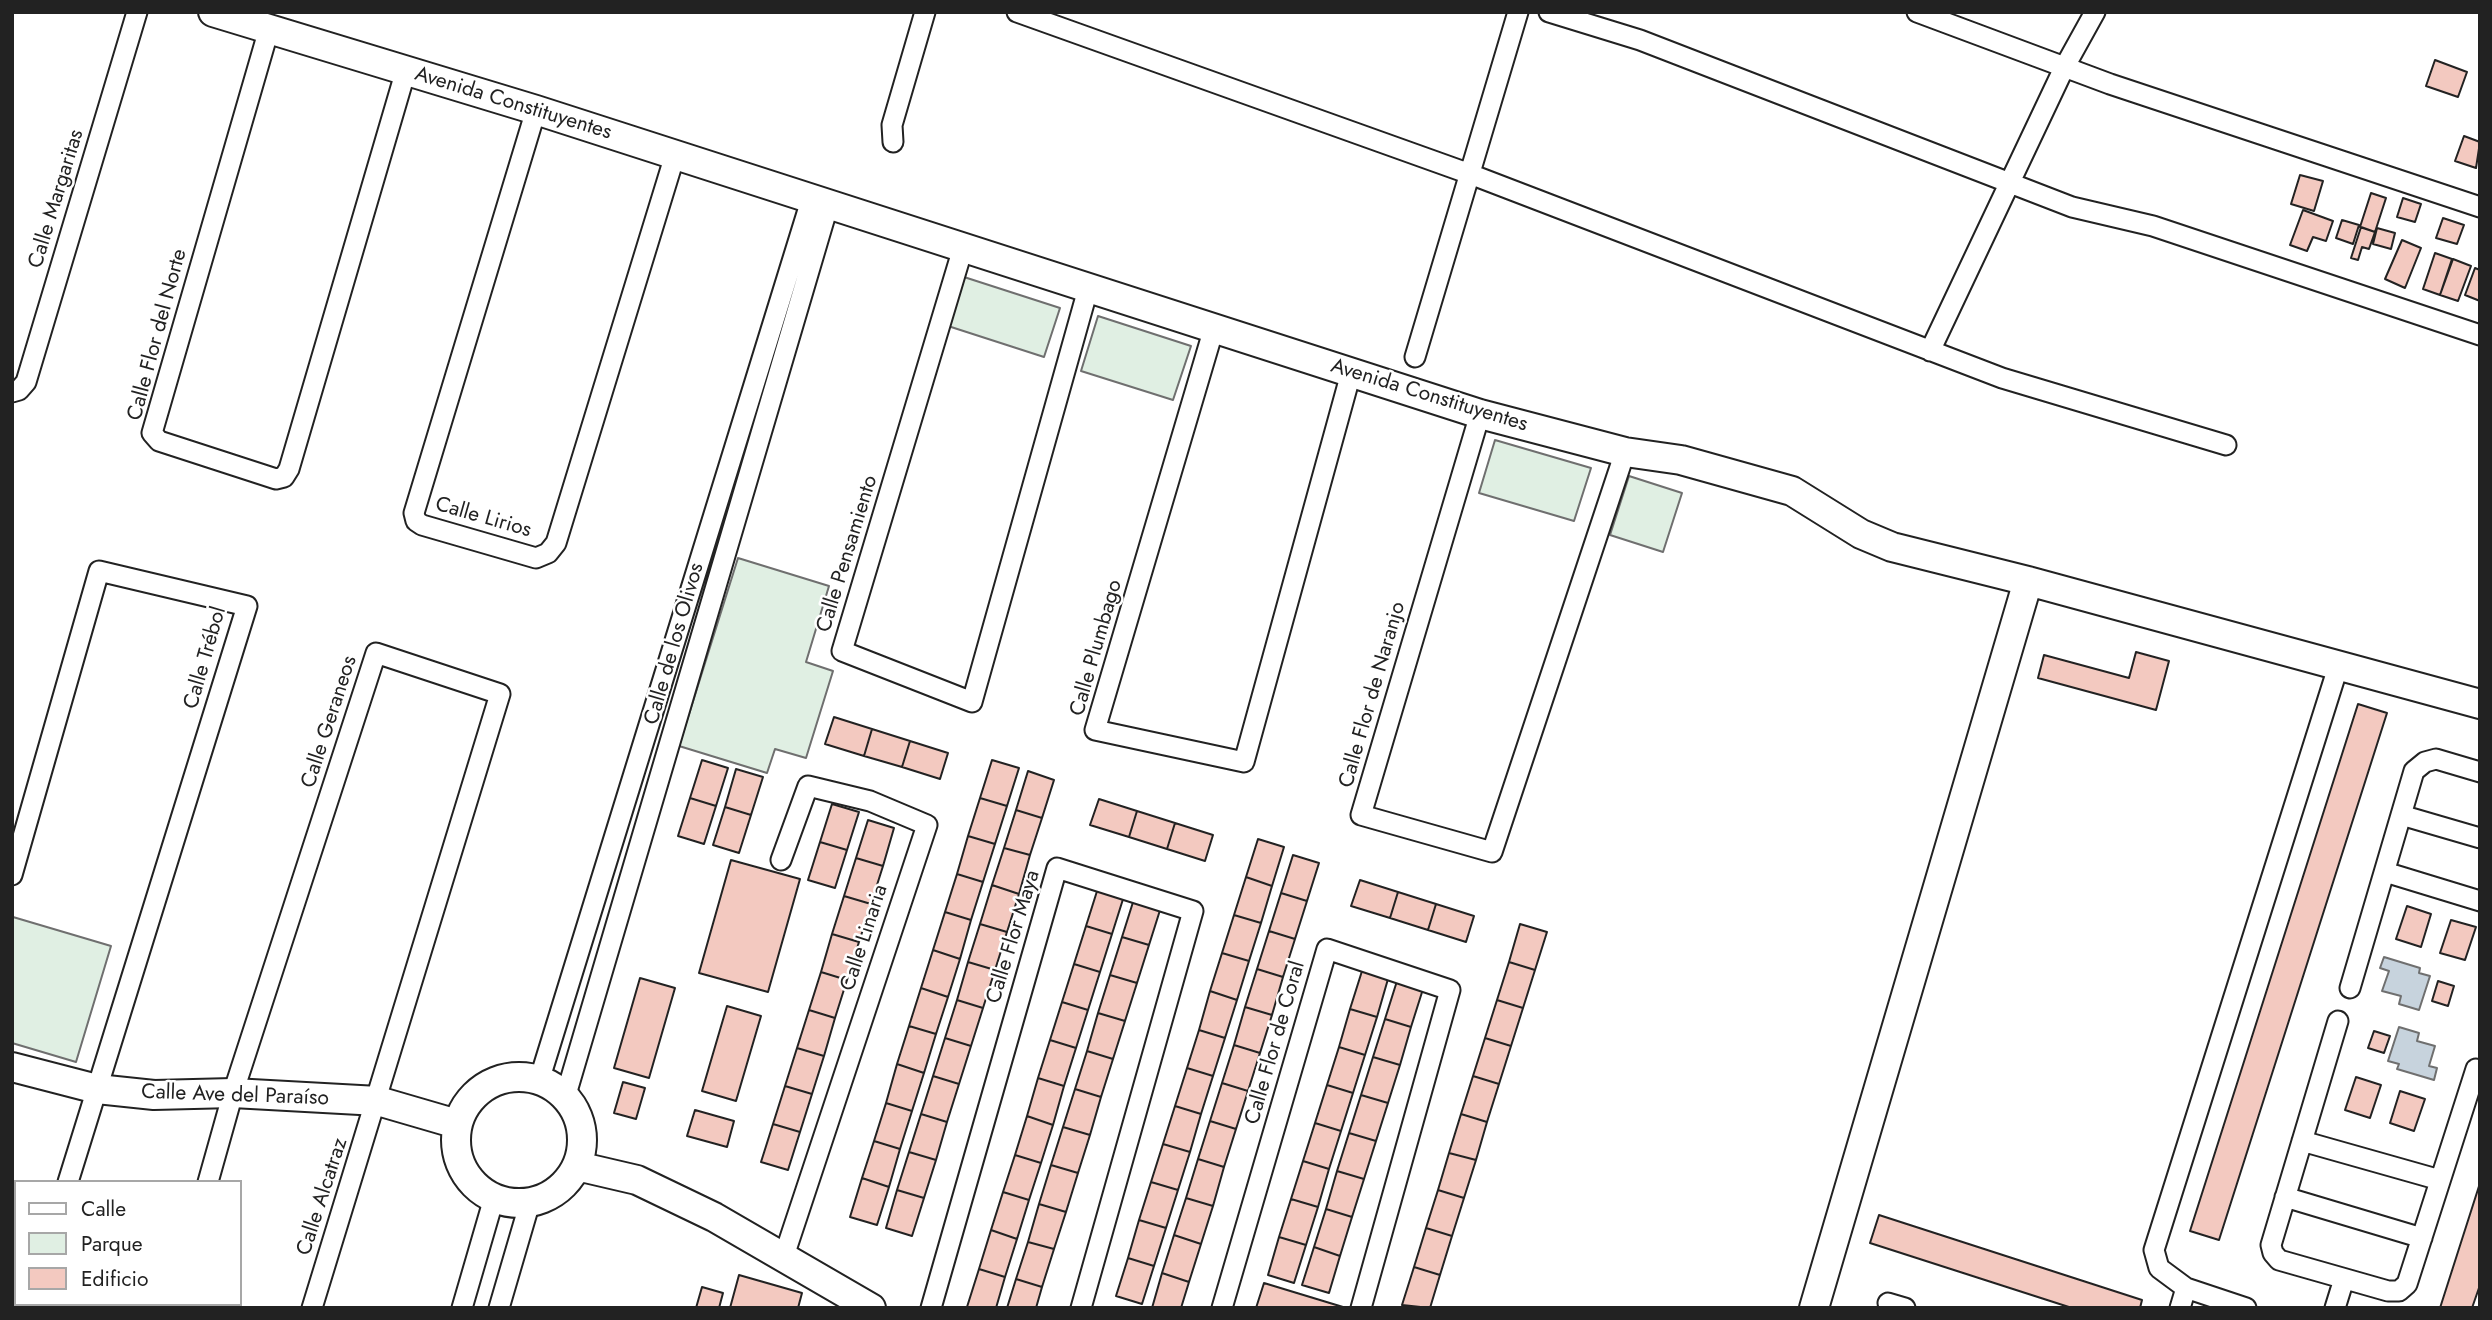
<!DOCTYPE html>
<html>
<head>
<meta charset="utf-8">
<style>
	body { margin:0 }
	#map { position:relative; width:2492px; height:1320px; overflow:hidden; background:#fff; font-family:Jost,sans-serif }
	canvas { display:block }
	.frame { position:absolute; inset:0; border:14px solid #222; pointer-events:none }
	.legend { position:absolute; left:14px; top:1180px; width:228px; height:126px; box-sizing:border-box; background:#fff; border:2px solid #a7a7a7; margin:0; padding:9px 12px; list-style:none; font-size:21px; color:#222 }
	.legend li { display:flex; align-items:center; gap:14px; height:35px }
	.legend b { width:35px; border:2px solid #a7a7a7 }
</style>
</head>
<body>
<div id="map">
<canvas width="2492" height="1320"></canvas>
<div class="frame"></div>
<ul class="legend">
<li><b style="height:9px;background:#fff"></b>Calle</li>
<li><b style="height:19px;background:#e0efe3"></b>Parque</li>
<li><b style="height:19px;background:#f3c9c0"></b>Edificio</li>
</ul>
</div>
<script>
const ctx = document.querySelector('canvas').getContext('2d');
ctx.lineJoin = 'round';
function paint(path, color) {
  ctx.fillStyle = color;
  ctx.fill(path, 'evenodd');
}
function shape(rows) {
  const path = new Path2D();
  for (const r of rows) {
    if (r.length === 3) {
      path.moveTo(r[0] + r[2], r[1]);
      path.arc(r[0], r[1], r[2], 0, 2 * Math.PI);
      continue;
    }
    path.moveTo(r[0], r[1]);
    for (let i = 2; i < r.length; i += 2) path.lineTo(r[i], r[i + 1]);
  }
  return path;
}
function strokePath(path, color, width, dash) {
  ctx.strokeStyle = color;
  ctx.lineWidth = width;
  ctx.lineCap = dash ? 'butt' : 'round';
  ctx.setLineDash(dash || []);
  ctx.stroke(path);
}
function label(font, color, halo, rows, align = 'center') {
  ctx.font = font + ' Jost,sans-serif';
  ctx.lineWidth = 5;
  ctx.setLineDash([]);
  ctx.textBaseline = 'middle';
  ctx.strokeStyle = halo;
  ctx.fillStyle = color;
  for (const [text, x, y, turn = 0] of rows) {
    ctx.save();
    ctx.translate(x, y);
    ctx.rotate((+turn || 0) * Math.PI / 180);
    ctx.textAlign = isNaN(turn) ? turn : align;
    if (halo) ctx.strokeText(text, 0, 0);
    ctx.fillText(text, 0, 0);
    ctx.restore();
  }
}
const green = shape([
	[964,277,1060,308,1044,357,948,326,964,277],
	[1098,316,1191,346,1173,400,1081,371,1098,316],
	[1495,440,1591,468,1574,521,1479,493,1495,440],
	[1629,476,1682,493,1663,552,1610,535,1629,476],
	[738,558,829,586,806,662,833,671,806,758,775,749,767,773,679,746,738,558],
	[13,917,111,946,76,1062,12,1043,13,917]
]);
paint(green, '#e0efe3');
strokePath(green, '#6f6f6f', 2);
const water = shape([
	[2384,957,2420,968,2419,973,2430,976,2419,1010,2399,1004,2401,996,2382,991,2389,971,2380,968,2384,957],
	[2399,1027,2419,1033,2417,1041,2435,1046,2429,1066,2437,1068,2434,1080,2397,1069,2399,1064,2388,1061,2399,1027]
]);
paint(water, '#c7d3dd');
strokePath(water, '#6f6f6f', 2);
const building = shape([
	[2435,60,2467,72,2458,97,2426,86,2435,60],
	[2464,136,2480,142,2476,168,2455,161,2464,136],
	[2300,175,2323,181,2314,211,2291,204,2300,175],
	[2371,193,2386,198,2375,232,2360,227,2371,193],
	[2403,198,2421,204,2415,222,2397,217,2403,198],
	[2303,210,2333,221,2326,241,2313,237,2307,251,2290,245,2303,210],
	[2443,218,2464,225,2457,244,2436,238,2443,218],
	[2342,220,2359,225,2353,244,2336,238,2342,220],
	[2361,227,2375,232,2369,249,2362,247,2358,260,2351,258,2361,227],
	[2377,228,2395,233,2391,249,2373,244,2377,228],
	[2402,240,2421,248,2405,288,2385,279,2402,240],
	[2435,253,2452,259,2440,295,2423,289,2435,253],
	[2453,259,2471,266,2458,301,2440,295,2453,259],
	[2475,268,2480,270,2480,301,2465,295,2475,268],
	[2136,652,2169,661,2156,710,2038,678,2044,655,2129,678,2136,652],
	[2358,704,2387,713,2219,1240,2190,1231,2358,704],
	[834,717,872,729,864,756,825,744,834,717],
	[872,729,910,741,902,767,864,756,872,729],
	[910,741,948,753,940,779,902,767,910,741],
	[702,760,728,768,716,806,690,798,702,760],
	[992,760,1019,768,1007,806,980,798,992,760],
	[736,769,763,777,751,815,725,807,736,769],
	[1028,771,1054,780,1042,818,1016,810,1028,771],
	[690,798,716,806,704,844,678,836,690,798],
	[980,798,1007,806,995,844,968,836,980,798],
	[1099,799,1137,811,1129,837,1090,825,1099,799],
	[832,804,859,812,847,850,820,842,832,804],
	[725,807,751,815,739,853,713,845,725,807],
	[1016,810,1042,818,1030,855,1004,848,1016,810],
	[1137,811,1175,823,1167,849,1129,837,1137,811],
	[868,820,894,828,883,866,856,858,868,820],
	[1175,823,1213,835,1205,861,1167,849,1175,823],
	[968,836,995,844,983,882,957,874,968,836],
	[1258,839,1284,847,1272,886,1246,877,1258,839],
	[820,842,847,850,835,888,808,880,820,842],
	[1004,848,1030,855,1019,894,992,885,1004,848],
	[1293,855,1319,863,1307,901,1281,893,1293,855],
	[856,858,883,866,871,904,844,896,856,858],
	[731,860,800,879,768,992,699,973,731,860],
	[957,874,983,882,971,920,945,912,957,874],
	[1246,877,1272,886,1261,923,1234,915,1246,877],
	[1360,880,1398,892,1390,918,1351,906,1360,880],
	[992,885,1019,894,1007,932,980,924,992,885],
	[1098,888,1124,896,1112,934,1086,926,1098,888],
	[1398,892,1436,904,1428,930,1390,918,1398,892],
	[1281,893,1307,901,1295,939,1269,931,1281,893],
	[844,896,871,904,859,942,832,934,844,896],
	[1134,899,1161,907,1149,945,1122,937,1134,899],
	[1436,904,1474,916,1466,942,1428,930,1436,904],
	[2407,906,2431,914,2421,947,2396,939,2407,906],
	[945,912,971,920,960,959,933,950,945,912],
	[1234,915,1261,923,1249,961,1222,953,1234,915],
	[2451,920,2476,927,2465,960,2440,953,2451,920],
	[980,924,1007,932,995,970,968,962,980,924],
	[1520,924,1547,932,1535,970,1509,962,1520,924],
	[1086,926,1112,934,1100,972,1074,964,1086,926],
	[1269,931,1295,939,1283,977,1257,969,1269,931],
	[832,934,859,942,847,980,821,972,832,934],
	[1122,937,1149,945,1137,983,1110,975,1122,937],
	[933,950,960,959,948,997,921,988,933,950],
	[1222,953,1249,961,1237,1000,1210,991,1222,953],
	[968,962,995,970,983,1008,957,1000,968,962],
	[1509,962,1535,970,1523,1008,1497,1000,1509,962],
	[1074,964,1100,972,1088,1010,1062,1002,1074,964],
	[1257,969,1283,977,1272,1015,1245,1007,1257,969],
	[1362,971,1388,979,1377,1017,1350,1009,1362,971],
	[821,972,847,980,835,1018,809,1010,821,972],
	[1110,975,1137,983,1125,1021,1098,1013,1110,975],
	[640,978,675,988,649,1078,614,1068,640,978],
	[1397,981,1423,989,1411,1027,1385,1019,1397,981],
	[2438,981,2454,986,2448,1006,2432,1001,2438,981],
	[921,988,948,997,936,1034,909,1026,921,988],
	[1210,991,1237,1000,1225,1038,1199,1030,1210,991],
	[957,1000,983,1008,971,1046,945,1038,957,1000],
	[1497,1000,1523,1008,1511,1046,1485,1038,1497,1000],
	[1062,1002,1088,1010,1076,1048,1050,1040,1062,1002],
	[727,1006,761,1016,736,1101,702,1091,727,1006],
	[1245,1007,1272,1015,1260,1053,1234,1045,1245,1007],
	[1350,1009,1377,1017,1365,1055,1339,1047,1350,1009],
	[809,1010,835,1018,824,1056,797,1048,809,1010],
	[1098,1013,1125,1021,1113,1059,1087,1051,1098,1013],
	[1385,1019,1411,1027,1400,1065,1373,1057,1385,1019],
	[909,1026,936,1034,924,1073,897,1064,909,1026],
	[1199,1030,1225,1038,1213,1076,1187,1068,1199,1030],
	[2374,1031,2390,1036,2384,1053,2368,1048,2374,1031],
	[945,1038,971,1046,959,1084,933,1076,945,1038],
	[1485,1038,1511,1046,1499,1084,1473,1076,1485,1038],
	[1050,1040,1076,1048,1064,1086,1038,1078,1050,1040],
	[1234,1045,1260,1053,1248,1091,1222,1083,1234,1045],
	[1339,1047,1365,1055,1353,1093,1327,1085,1339,1047],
	[797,1048,824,1056,812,1094,785,1086,797,1048],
	[1087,1051,1113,1059,1101,1097,1075,1089,1087,1051],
	[1373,1057,1400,1065,1388,1103,1361,1095,1373,1057],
	[897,1064,924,1073,912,1111,886,1103,897,1064],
	[1187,1068,1213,1076,1201,1114,1175,1106,1187,1068],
	[933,1076,959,1084,947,1122,921,1114,933,1076],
	[1473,1076,1499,1084,1487,1122,1461,1114,1473,1076],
	[2356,1077,2381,1085,2370,1118,2345,1110,2356,1077],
	[1038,1078,1064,1086,1053,1125,1027,1116,1038,1078],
	[623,1082,645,1088,636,1119,614,1113,623,1082],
	[1222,1083,1248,1091,1236,1129,1210,1121,1222,1083],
	[1327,1085,1353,1093,1341,1131,1315,1123,1327,1085],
	[785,1086,812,1094,800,1132,773,1124,785,1086],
	[1075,1089,1101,1097,1090,1135,1063,1127,1075,1089],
	[2400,1091,2425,1099,2414,1131,2390,1123,2400,1091],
	[1361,1095,1388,1103,1376,1141,1349,1133,1361,1095],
	[886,1103,912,1111,900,1149,874,1141,886,1103],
	[1175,1106,1201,1114,1190,1152,1163,1144,1175,1106],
	[695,1110,734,1121,727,1147,687,1136,695,1110],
	[921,1114,947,1122,936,1160,909,1152,921,1114],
	[1461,1114,1487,1122,1476,1160,1449,1153,1461,1114],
	[1027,1116,1053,1125,1041,1163,1015,1155,1027,1116],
	[1210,1121,1236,1129,1224,1167,1198,1159,1210,1121],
	[1315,1123,1341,1131,1329,1169,1303,1161,1315,1123],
	[773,1124,800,1132,788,1170,761,1162,773,1124],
	[1063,1127,1090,1135,1078,1173,1051,1165,1063,1127],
	[1349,1133,1376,1141,1364,1179,1337,1171,1349,1133],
	[874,1141,900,1149,889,1187,862,1178,874,1141],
	[1163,1144,1190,1152,1178,1190,1151,1182,1163,1144],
	[909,1152,936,1160,924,1198,897,1190,909,1152],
	[1449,1153,1476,1160,1464,1198,1438,1190,1449,1153],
	[1015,1155,1041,1163,1029,1200,1003,1192,1015,1155],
	[1198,1159,1224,1167,1213,1206,1186,1198,1198,1159],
	[1303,1161,1329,1169,1318,1207,1291,1199,1303,1161],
	[1051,1165,1078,1173,1066,1212,1039,1204,1051,1165],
	[1337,1171,1364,1179,1352,1217,1326,1209,1337,1171],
	[862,1178,889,1187,877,1225,850,1217,862,1178],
	[1151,1182,1178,1190,1166,1228,1139,1220,1151,1182],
	[2480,1183,2480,1285,2472,1308,2440,1308,2480,1183],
	[897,1190,924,1198,912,1236,886,1228,897,1190],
	[1438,1190,1464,1198,1452,1236,1426,1228,1438,1190],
	[1003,1192,1029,1200,1017,1239,991,1230,1003,1192],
	[1186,1198,1213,1206,1201,1244,1174,1235,1186,1198],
	[1291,1199,1318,1207,1306,1245,1279,1237,1291,1199],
	[1039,1204,1066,1212,1054,1249,1028,1242,1039,1204],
	[1326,1209,1352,1217,1340,1256,1314,1247,1326,1209],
	[1879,1215,2142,1300,2140,1308,2072,1308,1870,1243,1879,1215],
	[1139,1220,1166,1228,1154,1266,1128,1258,1139,1220],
	[1426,1228,1452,1236,1440,1275,1414,1267,1426,1228],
	[991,1230,1017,1239,1005,1277,979,1269,991,1230],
	[1174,1235,1201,1244,1189,1282,1162,1273,1174,1235],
	[1279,1237,1306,1245,1294,1283,1268,1275,1279,1237],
	[1028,1242,1054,1249,1042,1287,1016,1279,1028,1242],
	[1314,1247,1340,1256,1329,1293,1302,1285,1314,1247],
	[1128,1258,1154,1266,1142,1304,1116,1296,1128,1258],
	[1414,1267,1440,1275,1430,1308,1402,1305,1414,1267],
	[979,1269,1005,1277,996,1308,967,1307,979,1269],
	[1162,1273,1189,1282,1181,1308,1152,1308,1162,1273],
	[739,1275,802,1293,798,1308,730,1308,739,1275],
	[1016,1279,1042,1287,1036,1308,1007,1308,1016,1279],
	[1264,1283,1343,1307,1256,1308,1264,1283],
	[702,1287,723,1293,719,1308,696,1308,702,1287]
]);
paint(building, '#f3c9c0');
strokePath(building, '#222', 2);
const street = shape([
	[1017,12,1470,174,2002,378,2226,445],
	[1549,12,1640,40,2072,207,2153,226,2480,335],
	[1917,12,2110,84,2480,207],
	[269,29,152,433,159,441,276,479,284,477,289,469,406,70],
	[536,110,414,513,416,521,422,525,536,558,548,553,556,543,675,155],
	[893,142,892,125,925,12],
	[963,248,842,651,972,702,1088,289],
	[1214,328,1095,730,1244,762,1351,373],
	[1930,351,2064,68,2095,12],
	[1415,357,1518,12],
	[12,392,19,390,26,382,137,12],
	[1480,414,1361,815,1492,852,1625,452],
	[2401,815,2480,838],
	[781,860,808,786,870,801,927,825,783,1259],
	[2385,872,2480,901],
	[12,875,99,571,247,606,68,1182],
	[2350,988,2414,771,2425,762,2436,759,2480,772],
	[2338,1021,2271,1245,2273,1253,2279,1260,2388,1291,2399,1291,2407,1284,2476,1069],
	[539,1081,812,197],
	[565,1098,829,203],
	[2302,1141,2440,1180],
	[208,1182,233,1093,376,653,500,694,312,1308],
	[2285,1197,2422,1238],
	[2186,1288,2159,1268,2154,1250,2339,664],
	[1888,1303,1905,1308],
	[29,1308,30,1304],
	[172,1308,173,1304],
	[462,1308,494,1198],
	[499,1308,530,1202],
	[931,1308,1057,868,1193,911,1081,1308],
	[1222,1308,1327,949,1450,990,1361,1308],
	[2180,1308,2186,1288,2246,1308],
	[2335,1308,2344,1279]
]);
const secondary = shape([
	[213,12,536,110,1480,414,1625,452,1681,460,1792,491,1861,534,1892,547,2028,581,2480,704],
	[12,1067,97,1089,154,1095,233,1093,378,1101,457,1124],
	[519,1140,63],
	[577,1166,637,1180,714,1217,871,1308],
	[1814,1308,2028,581]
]);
strokePath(street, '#222', 23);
strokePath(secondary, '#222', 32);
strokePath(street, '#fff', 19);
strokePath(secondary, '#fff', 28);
label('21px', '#222', '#fff', [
	["Avenida Constituyentes",513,104,17],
	["Calle Margaritas",57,199,-73],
	["Calle Flor del Norte",158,335,-75],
	["Avenida Constituyentes",1429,396,17],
	["Calle Lirios",483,518,16],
	["Calle Pensamiento",848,554,-73],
	["Calle de los Olivos",675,644,-74],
	["Calle Plumbago",1097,648,-74],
	["Calle Trébol",206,658,-74],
	["Calle Flor de Naranjo",1373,695,-74],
	["Calle Geraneos",330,722,-72],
	["Calle Flor Maya",1014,937,-73],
	["Calle Linaria",865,938,-72],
	["Calle Flor de Coral",1276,1043,-74],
	["Calle Ave del Paraíso",235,1096,2],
	["Calle Alcatraz",323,1197,-72]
]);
</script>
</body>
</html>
